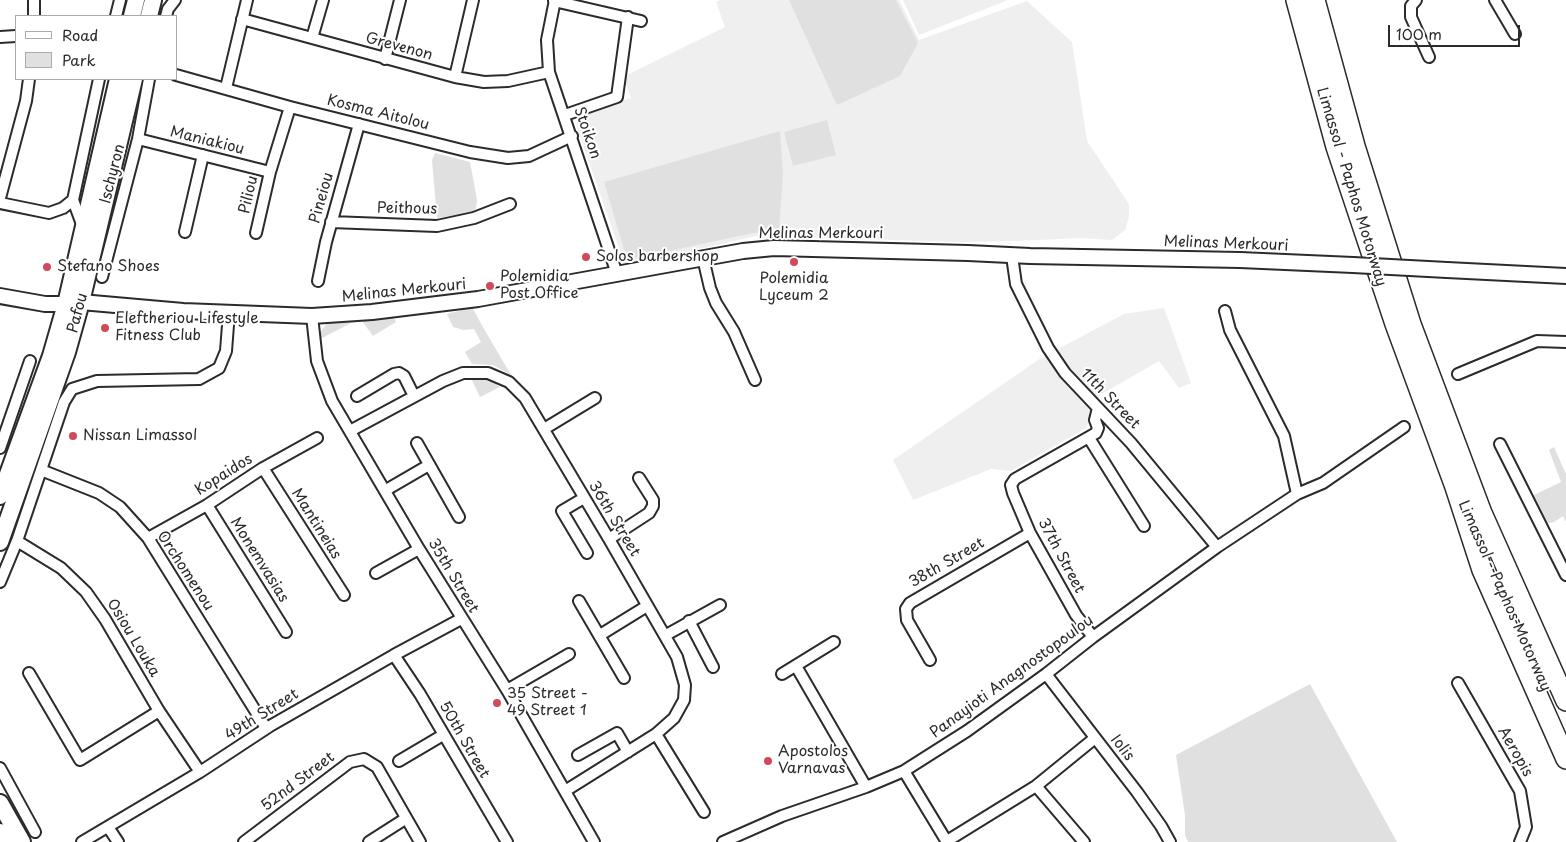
<!DOCTYPE html>
<html>
<head>
<meta charset="utf-8">
<style>
	body { margin:0 }
	#map { position:relative; width:1566px; height:842px; overflow:hidden; background:#fff; font-family:"Playpen Sans",sans-serif }
	canvas { display:block }
	.legend { position:absolute; left:15px; top:15px; width:162px; height:65px; box-sizing:border-box; background:#fff; border:1px solid #aaa; margin:0; padding:6px 9px; list-style:none; font-size:15px; color:#2b2b2b }
	.legend li { display:flex; align-items:center; gap:10px; height:25px }
	.legend b { width:25px; border:1px solid #aaa }
	.scale { position:absolute; left:1388px; top:25px; width:132px; height:22px; box-sizing:border-box; border:2px solid #2b2b2b; border-top:0; padding-left:6px; font-size:15px; line-height:18px; white-space:nowrap; color:#2b2b2b; -webkit-text-stroke:4px #fff; paint-order:stroke }
</style>
</head>
<body>
<div id="map">
<canvas width="1566" height="842"></canvas>
<ul class="legend">
<li><b style="height:6px;background:#fff"></b>Road</li>
<li><b style="height:14px;background:#e0e0e0"></b>Park</li>
</ul>
<div class="scale">100 m</div>
</div>
<script>
const ctx = document.querySelector('canvas').getContext('2d');
ctx.lineJoin = 'round';
function paint(path, color) {
  ctx.fillStyle = color;
  ctx.fill(path, 'evenodd');
}
function shape(rows) {
  const path = new Path2D();
  for (const r of rows) {
    path.moveTo(r[0], r[1]);
    for (let i = 2; i < r.length; i += 2) path.lineTo(r[i], r[i + 1]);
  }
  return path;
}
function strokePath(path, color, width, dash) {
  ctx.strokeStyle = color;
  ctx.lineWidth = width;
  ctx.lineCap = dash ? 'butt' : 'round';
  ctx.setLineDash(dash || []);
  ctx.stroke(path);
}
function label(font, color, halo, rows, align = 'center') {
  ctx.font = font + ' "Playpen Sans",sans-serif';
  ctx.lineWidth = 4;
  ctx.setLineDash([]);
  ctx.textBaseline = 'middle';
  ctx.strokeStyle = halo;
  ctx.fillStyle = color;
  for (const [text, x, y, turn = 0] of rows) {
    ctx.save();
    ctx.translate(x, y);
    ctx.rotate((+turn || 0) * Math.PI / 180);
    ctx.textAlign = isNaN(turn) ? turn : align;
    if (halo) ctx.strokeText(text, 0, 0);
    ctx.fillText(text, 0, 0);
    ctx.restore();
  }
}
paint(shape([
	[720,0,899,0,919,40,1027,1,1072,42,1087,141,1129,204,1129,217,1125,230,1112,240,1081,238,1017,241,961,242,756,236,625,266,576,124,585,113,631,98,623,77,725,27,716,2],
	[903,0,1008,0,919,35],
	[1164,308,1191,383,1179,388,1159,361,1100,395,1086,428,1011,471,991,469,913,500,893,460,1041,358,1124,314]
]), '#efefef');
paint(shape([
	[789,0,896,0,918,43,900,76,837,105],
	[827,120,836,155,793,166,784,132],
	[780,131,783,174,779,231,753,233,627,260,604,182],
	[435,153,470,162,477,200,476,208,471,213,437,218,432,160],
	[472,307,484,329,511,375,493,365,472,364,465,352,481,342,474,329,463,330,453,327,447,314],
	[393,316,396,322,373,336,362,321,351,323,320,339,319,334,328,322],
	[470,376,488,379,500,387,480,397],
	[1554,447,1566,474,1566,522,1563,516,1554,522,1544,524,1532,496,1561,482,1549,450],
	[1310,684,1397,842,1188,842,1185,835,1185,815,1176,755]
]), '#e0e0e0');
const minor = shape([
	[555,0,547,40,549,72,617,274],
	[1416,0,1411,6,1411,17,1429,57],
	[1495,0,1515,34],
	[554,1,641,21],
	[34,16,34,0],
	[116,16,120,0],
	[166,16,168,9,175,0],
	[242,19,455,77,484,82,508,81,549,72],
	[0,37,16,36],
	[312,38,323,0],
	[385,59,400,0],
	[176,75,290,107,470,152,508,158,529,156,572,136],
	[455,77,473,0],
	[226,88,247,0],
	[565,115,617,97,628,17],
	[138,139,270,172],
	[0,198,26,101,29,79],
	[73,200,83,227],
	[0,203,49,213,63,208,73,200,99,79],
	[331,222,437,226,474,218,510,204],
	[185,232,203,155],
	[256,233,270,172,290,107],
	[1012,256,1016,284,1048,348,1065,373,1131,443,1217,547],
	[703,258,710,288,716,303,734,332,755,380],
	[102,277,138,139,149,79],
	[318,281,326,242,359,124],
	[1225,311,1230,330,1284,436,1297,494],
	[312,316,317,361,332,401,419,549,507,690,594,842],
	[1458,374,1537,341,1566,342],
	[357,396,394,374,399,373,404,376,414,396],
	[544,429,595,398],
	[350,431,443,381,463,373,488,373,509,382,525,398,609,539,677,657,685,685,684,700,674,718,656,734,565,791],
	[1089,438,1144,526],
	[417,443,459,517],
	[1500,444,1566,575],
	[0,448,30,361],
	[263,468,344,595],
	[41,470,99,493,120,507,148,538,266,728],
	[386,490,429,465],
	[584,498,562,511,587,553],
	[207,505,286,632],
	[148,538,207,505,263,468,317,438],
	[609,539,649,513,653,506,653,500,639,478],
	[17,541,61,568,86,592,105,619,159,711,200,772],
	[376,573,419,549],
	[0,582,17,541,64,402,72,389,97,381,199,379,219,368,226,351,229,312],
	[579,601,624,678],
	[689,621,713,667],
	[600,635,647,606],
	[666,635,720,605],
	[1093,637,1076,615,1030,533,1013,493,1011,485,1015,479,1096,433,1098,428,1095,420,1098,408],
	[394,655,420,694,507,842],
	[930,660,907,620,906,609,910,603,1030,533],
	[796,666,866,787],
	[29,673,80,760,159,711],
	[782,674,834,642],
	[1046,674,1137,792,1161,826,1170,842],
	[1458,683,1520,791,1526,827,1520,842],
	[507,690,569,654],
	[656,734,704,812],
	[578,755,617,733,628,752],
	[399,761,443,735],
	[0,768,35,832],
	[904,771,947,842],
	[1036,786,1084,842],
	[108,827,118,842],
	[947,841,1036,786,1095,738],
	[82,842,200,772,270,726,394,655,461,619],
	[244,842,350,762,364,759,377,767,420,842],
	[369,842,405,819],
	[723,842,782,816,866,787,904,771,967,731,1046,674,1093,637,1217,547,1297,494,1323,483,1404,427]
]);
const secondary = shape([
	[1447,270,1566,276],
	[0,296,45,304,66,304,81,302,183,311,312,316,372,312,478,299,743,251,774,248,968,253,1030,256,1240,260,1353,265]
]);
const primary = shape([
	[132,16,136,0],
	[149,16,153,0],
	[0,496,51,356,66,304,118,79],
	[0,542,67,352,81,302,134,79],
	[0,803,22,842],
	[0,832,6,842]
]);
const motorway = shape([
	[1296,0,1336,147,1395,324,1455,487,1482,570,1566,759],
	[1315,0,1355,146,1411,324,1482,513,1566,701]
]);
strokePath(minor, '#2b2b2b', 14);
strokePath(secondary, '#2b2b2b', 18);
strokePath(primary, '#2b2b2b', 20);
strokePath(motorway, '#2b2b2b', 22);
strokePath(minor, '#fff', 10);
strokePath(secondary, '#fff', 14);
strokePath(primary, '#fff', 16);
strokePath(motorway, '#fff', 19);
const secondaryBridge = shape([
	[1353,265,1447,270]
]);
strokePath(secondaryBridge, '#2b2b2b', 18, []);
strokePath(secondaryBridge, '#fff', 14);
for (const [x, y, r, color] of [
	[586,257,5,"#d1495b"],
	[794,262,5,"#d1495b"],
	[47,267,5,"#d1495b"],
	[490,286,5,"#d1495b"],
	[105,328,5,"#d1495b"],
	[73,436,5,"#d1495b"],
	[497,703,5,"#d1495b"],
	[768,761,5,"#d1495b"]
]) {
  const dot = new Path2D();
  dot.arc(x, y, r, 0, 2 * Math.PI);
  ctx.fillStyle = color;
  ctx.fill(dot);
  strokePath(dot, '#fff', 2);
}
label('15px', '#2b2b2b', '#fff', [
	["Grevenon",399,47,15],
	["Kosma Aitolou",378,113,14],
	["Stoikon",587,133,71],
	["Maniakiou",207,141,14],
	["Ischyron",113,174,-76],
	["Limassol - Paphos Motorway",1351,187,73],
	["Piliou",249,195,-77],
	["Pineiou",322,198,-74],
	["Peithous",407,209,1],
	["Melinas Merkouri",821,234],
	["Melinas Merkouri",1226,244,2],
	["Melinas Merkouri",404,291,-6],
	["Pafou",78,313,-75],
	["11th Street",1110,399,46],
	["Kopaidos",224,475,-32],
	["36th Street",614,519,59],
	["Mantineias",316,524,58],
	["37th Street",1061,556,62],
	["Monemvasias",259,560,58],
	["38th Street",947,563,-30],
	["Orchomenou",185,571,57],
	["35th Street",453,576,59],
	["Limassol - Paphos Motorway",1504,596,66],
	["Osiou Louka",133,638,59],
	["Panayioti Anagnostopoulou",1012,677,-36],
	["49th Street",262,715,-32],
	["50th Street",464,740,60],
	["Iolis",1122,748,52],
	["Aeropis",1515,752,60],
	["52nd Street",298,782,-37]
]);
label('15px', '#2b2b2b', '#fff', [
	["Solos barbershop",596,257],
	["Stefano Shoes",57,267],
	["Polemidia",500,277],
	["Post Office",500,294],
	["Polemidia",794,279,"center"],
	["Lyceum 2",794,296,"center"],
	["Eleftheriou Lifestyle",115,319],
	["Fitness Club",115,336],
	["Nissan Limassol",83,436],
	["35 Street -",507,694],
	["49 Street 1",507,711],
	["Apostolos",778,752],
	["Varnavas",778,769]
], 'left');
</script>
</body>
</html>
